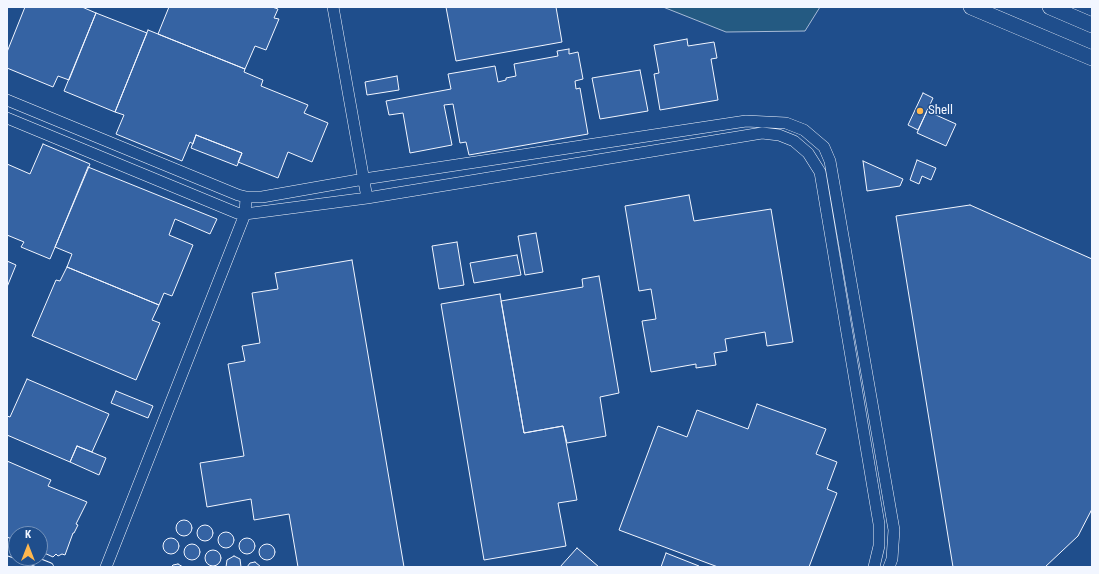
<!DOCTYPE html>
<html>
<head>
<meta charset="utf-8">
<style>
	body { margin:0 }
	#map { position:relative; width:1099px; height:574px; overflow:hidden; background:#1f4e8c; font-family:"Roboto Condensed",sans-serif }
	canvas { display:block }
	.frame { position:absolute; inset:0; border:8px solid #f2f6ff; pointer-events:none }
	.north { position:absolute; left:8px; top:526px; width:40px; height:40px; box-sizing:border-box; background:#1f4e8c; border:1px solid #7391ba; border-radius:50%; rotate:0deg; font-size:11px; font-weight:700; line-height:16px; text-align:center; color:#f2f6ff }
	.north::after { content:''; display:block; margin:auto; width:14px; height:18px; background:#ffb74d; clip-path:polygon(50% 0,100% 100%,50% 72%,0 100%) }
</style>
</head>
<body>
<div id="map">
<canvas width="1099" height="574"></canvas>
<div class="frame"></div>
<div class="north">K</div>
</div>
<script>
const ctx = document.querySelector('canvas').getContext('2d');
ctx.lineJoin = 'round';
function paint(path, color) {
  ctx.fillStyle = color;
  ctx.fill(path, 'evenodd');
}
function shape(rows) {
  const path = new Path2D();
  for (const r of rows) {
    if (r.length === 3) {
      path.moveTo(r[0] + r[2], r[1]);
      path.arc(r[0], r[1], r[2], 0, 2 * Math.PI);
      continue;
    }
    path.moveTo(r[0], r[1]);
    for (let i = 2; i < r.length; i += 2) path.lineTo(r[i], r[i + 1]);
  }
  return path;
}
function strokePath(path, color, width, dash) {
  ctx.strokeStyle = color;
  ctx.lineWidth = width;
  ctx.lineCap = dash ? 'butt' : 'round';
  ctx.setLineDash(dash || []);
  ctx.stroke(path);
}
function label(font, color, halo, rows, align = 'center') {
  ctx.font = font + ' "Roboto Condensed",sans-serif';
  ctx.lineWidth = 3;
  ctx.setLineDash([]);
  ctx.textBaseline = 'middle';
  ctx.strokeStyle = halo;
  ctx.fillStyle = color;
  for (const [text, x, y, turn = 0] of rows) {
    ctx.save();
    ctx.translate(x, y);
    ctx.rotate((+turn || 0) * Math.PI / 180);
    ctx.textAlign = isNaN(turn) ? turn : align;
    if (halo) ctx.strokeText(text, 0, 0);
    ctx.fillText(text, 0, 0);
    ctx.restore();
  }
}
const green = shape([
	[663,7,820,7,805,31,726,32,663,7]
]);
paint(green, '#245a82');
strokePath(green, '#a8bbd7', 1);
const building = shape([
	[25,7,82,7,96,13,69,80,58,76,53,87,7,68,7,52,25,7],
	[169,7,272,7,278,9,274,18,279,19,266,50,255,46,245,69,158,34,169,7],
	[446,7,556,7,562,42,456,61,446,7],
	[96,13,147,33,115,112,64,91,96,13],
	[148,30,245,69,244,72,263,80,261,86,308,105,304,113,328,123,312,162,288,152,278,178,238,162,242,153,196,135,193,144,190,142,182,161,116,134,124,115,115,112,148,30],
	[687,39,688,46,714,42,717,58,711,59,718,100,660,110,654,74,659,73,654,45,687,39],
	[569,49,569,54,578,52,583,79,575,81,576,89,580,88,588,134,469,155,466,142,460,143,453,104,444,105,452,145,410,153,403,113,389,115,386,101,451,89,448,74,495,66,498,82,506,80,506,78,516,76,514,64,558,56,557,51,569,49],
	[640,70,648,111,600,119,592,78,640,70],
	[397,76,399,90,367,95,365,82,397,76],
	[923,93,933,98,918,130,908,125,923,93],
	[927,111,956,124,946,146,917,133,927,111],
	[196,135,242,153,237,166,191,148,196,135],
	[43,144,90,164,50,259,21,247,24,242,7,235,7,164,30,174,43,144],
	[917,160,936,168,931,180,922,176,919,184,910,180,917,160],
	[863,161,903,179,900,186,867,191,863,161],
	[88,167,217,219,210,234,175,219,169,235,193,245,172,296,164,293,159,305,67,267,72,254,55,247,88,167],
	[689,195,694,221,771,209,793,342,767,346,765,332,725,339,727,351,714,353,716,365,696,368,696,364,651,372,642,321,656,319,651,289,639,291,625,206,689,195],
	[970,205,1092,259,1092,509,1078,536,1045,567,953,567,896,216,970,205],
	[536,233,543,272,525,275,518,236,536,233],
	[457,242,464,285,439,289,432,246,457,242],
	[517,255,521,275,474,283,470,263,517,255],
	[352,260,404,567,298,567,289,514,254,520,251,499,207,507,200,463,244,456,228,364,245,361,242,346,260,343,252,293,278,289,275,273,352,260],
	[7,261,16,265,7,287,7,261],
	[67,267,159,305,152,320,160,323,136,380,32,336,56,280,60,281,67,267],
	[599,276,619,393,600,397,606,436,567,443,563,426,524,433,501,301,583,287,582,279,599,276],
	[500,294,524,433,563,426,577,500,558,503,566,546,484,560,441,304,500,294],
	[27,379,109,414,92,452,77,446,70,462,7,435,7,416,10,417,27,379],
	[116,391,153,406,148,418,111,403,116,391],
	[757,404,826,429,816,454,837,462,827,489,837,493,809,567,718,567,619,530,658,426,687,437,697,410,748,429,757,404],
	[77,446,106,458,99,475,70,462,77,446],
	[7,461,51,480,48,486,87,502,76,524,78,525,74,533,73,533,65,555,62,554,58,556,56,554,53,557,40,551,40,534,16,534,16,541,7,537,7,461],
	[184,528,8],
	[205,533,8],
	[226,540,8],
	[247,546,8],
	[171,546,8],
	[192,552,8],
	[267,552,8],
	[577,548,599,567,560,567,577,548],
	[213,558,8],
	[666,553,699,566,699,567,661,567,666,553],
	[234,556,240,559,241,567,226,567,227,560,234,556],
	[255,562,261,567,247,567,250,563,255,562],
	[178,564,183,567,171,567,173,565,178,564]
]);
paint(building, '#3563a3');
strokePath(building, '#f2f6ff', 1);
const street = shape([
	[7,551,16,554],
	[26,558,49,567]
]);
const secondary = shape([
	[333,7,367,198],
	[7,100,238,195,246,197,262,197,364,179,746,121,786,123,804,130,824,147,830,161,894,530,892,559,889,567],
	[7,118,237,213,245,214,367,198,762,133,779,135,794,141,808,153,820,172,879,524,879,546,874,567],
	[106,567,245,214,246,197]
]);
const highway = shape([
	[971,7,1092,58],
	[1050,7,1092,25]
]);
strokePath(street, '#f2f6ff', 10);
strokePath(secondary, '#f2f6ff', 12);
strokePath(highway, '#f2f6ff', 16);
strokePath(street, '#1f4e8c', 8);
strokePath(secondary, '#1f4e8c', 11);
strokePath(highway, '#1f4e8c', 15);
for (const [x, y, r, color] of [
	[920,111,4,"#ffb74d"]
]) {
  const dot = new Path2D();
  dot.arc(x, y, r, 0, 2 * Math.PI);
  ctx.fillStyle = color;
  ctx.fill(dot);
  strokePath(dot, '#1f4e8c', 1.5);
}
label('13px', '#f2f6ff', '#1f4e8c', [
	["Shell",928,111]
], 'left');
</script>
</body>
</html>
